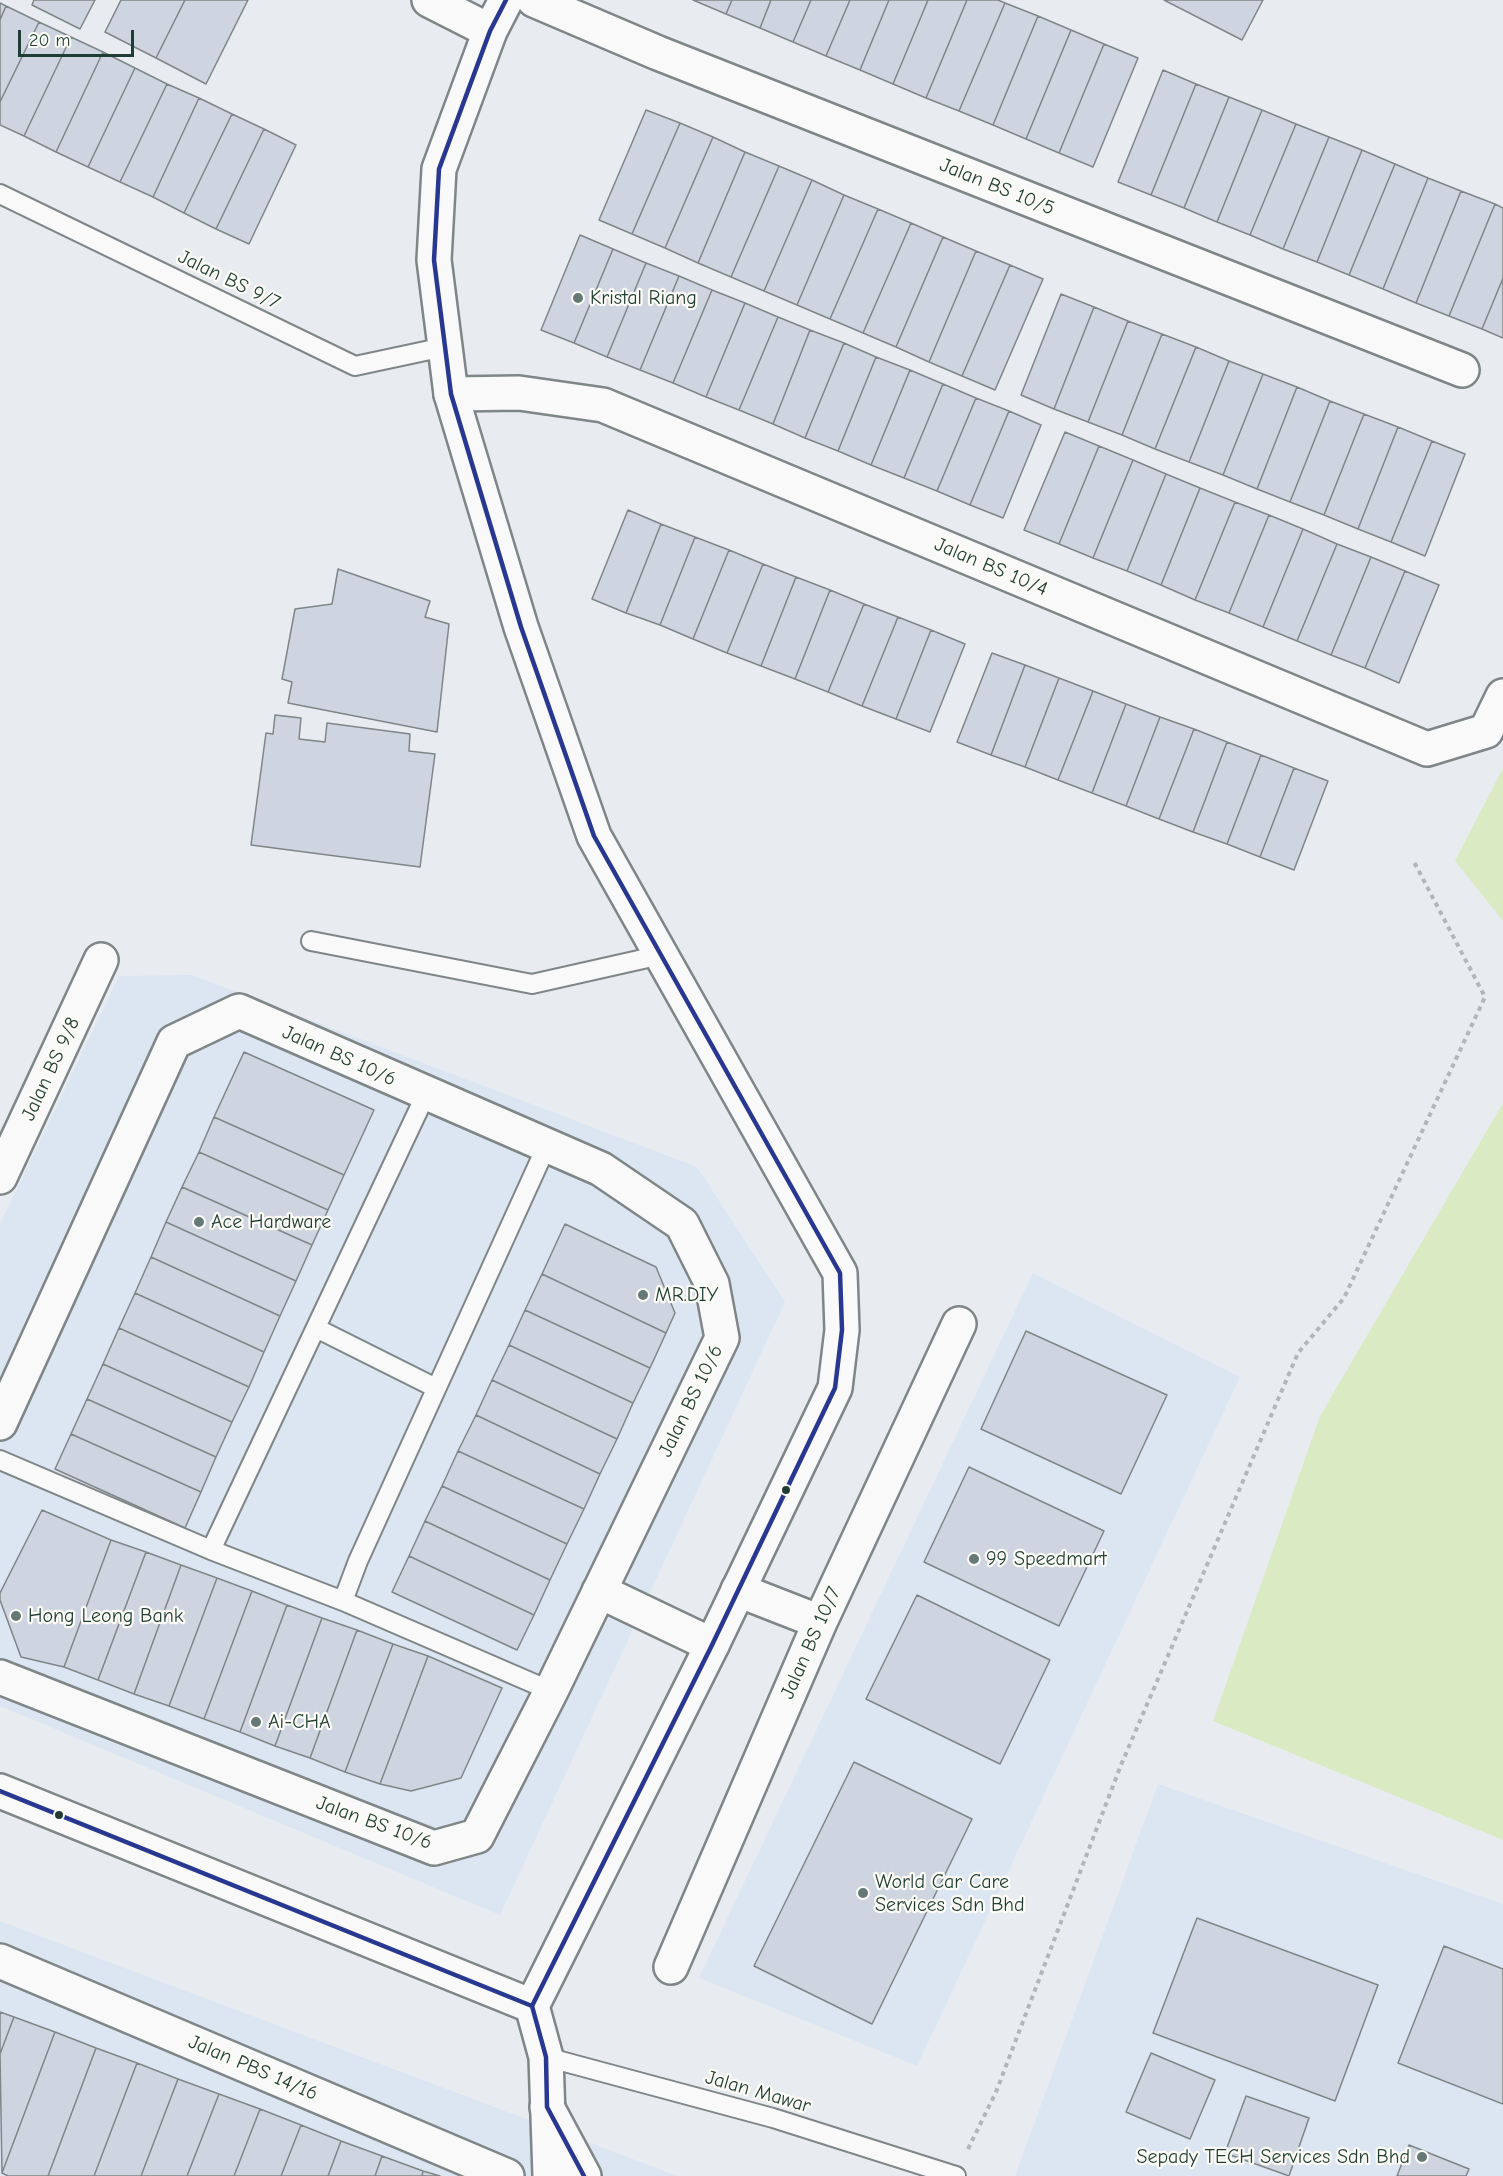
<!DOCTYPE html>
<html>
<head>
<meta charset="utf-8">
<style>
	body { margin:0 }
	#map { position:relative; width:1503px; height:2176px; overflow:hidden; background:#e8ecf1; font-family:"Comic Neue",sans-serif }
	canvas { display:block }
	.scale { position:absolute; left:18px; top:30px; width:116px; height:27px; box-sizing:border-box; border:3px solid #1f3d34; border-top:0; padding-left:8px; font-size:18px; line-height:21px; white-space:nowrap; color:#1f3d34; -webkit-text-stroke:4px #fdfcf7; paint-order:stroke }
</style>
</head>
<body>
<div id="map">
<canvas width="1503" height="2176"></canvas>
<div class="scale">20 m</div>
</div>
<script>
const ctx = document.querySelector('canvas').getContext('2d');
ctx.lineJoin = 'round';
function paint(path, color) {
  ctx.fillStyle = color;
  ctx.fill(path, 'evenodd');
}
function shape(rows) {
  const path = new Path2D();
  for (const r of rows) {
    path.moveTo(r[0], r[1]);
    for (let i = 2; i < r.length; i += 2) path.lineTo(r[i], r[i + 1]);
  }
  return path;
}
function strokePath(path, color, width, dash) {
  ctx.strokeStyle = color;
  ctx.lineWidth = width;
  ctx.lineCap = dash ? 'butt' : 'round';
  ctx.setLineDash(dash || []);
  ctx.stroke(path);
}
function label(font, color, halo, rows, align = 'center') {
  ctx.font = font + ' "Comic Neue",sans-serif';
  ctx.lineWidth = 4.5;
  ctx.setLineDash([]);
  ctx.textBaseline = 'middle';
  ctx.strokeStyle = halo;
  ctx.fillStyle = color;
  for (const [text, x, y, turn = 0] of rows) {
    ctx.save();
    ctx.translate(x, y);
    ctx.rotate((+turn || 0) * Math.PI / 180);
    ctx.textAlign = isNaN(turn) ? turn : align;
    if (halo) ctx.strokeText(text, 0, 0);
    ctx.fillText(text, 0, 0);
    ctx.restore();
  }
}
paint(shape([
	[192,975,697,1167,785,1302,500,1915,0,1706,0,1224,119,976],
	[1033,1273,1240,1377,917,2066,699,1978],
	[1158,1784,1503,1904,1503,2176,1015,2176],
	[0,1921,630,2158,677,2176,0,2176]
]), '#dce5f2');
paint(shape([
	[1503,768,1503,921,1455,861],
	[1503,1103,1503,1840,1213,1721,1320,1416]
]), '#daeac3');
const building = shape([
	[34,0,95,0,80,29,32,5,34,0],
	[121,0,185,0,156,58,105,32,121,0],
	[185,0,248,0,206,84,156,58,185,0],
	[693,0,732,0,726,14,693,0],
	[732,0,771,0,760,28,726,14,732,0],
	[771,0,811,0,793,42,760,28,771,0],
	[811,0,850,0,826,56,793,42,811,0],
	[850,0,889,0,860,70,826,56,850,0],
	[889,0,928,0,893,84,860,70,889,0],
	[928,0,967,0,926,98,893,84,928,0],
	[967,0,998,0,1005,3,959,111,926,98,967,0],
	[1164,0,1263,0,1242,40,1164,0],
	[0,3,6,6,0,20,0,3],
	[1005,3,1038,16,993,125,959,111,1005,3],
	[6,6,39,22,0,102,0,20,6,6],
	[1038,16,1071,30,1026,139,993,125,1038,16],
	[39,22,71,37,24,136,0,125,0,102,39,22],
	[1071,30,1104,44,1059,153,1026,139,1071,30],
	[71,37,103,52,56,152,24,136,71,37],
	[1104,44,1138,58,1093,167,1059,153,1104,44],
	[103,52,135,68,88,167,56,152,103,52],
	[135,68,167,84,120,182,88,167,135,68],
	[1163,70,1196,84,1151,195,1118,182,1163,70],
	[167,84,199,98,153,197,120,182,167,84],
	[1196,84,1229,97,1184,208,1151,195,1196,84],
	[1229,97,1262,110,1217,222,1184,208,1229,97],
	[199,98,232,114,184,213,153,197,199,98],
	[646,110,680,123,632,234,599,220,646,110],
	[1262,110,1296,124,1250,235,1217,222,1262,110],
	[232,114,264,129,216,229,184,213,232,114],
	[680,123,713,137,665,248,632,234,680,123],
	[1296,124,1329,137,1283,249,1250,235,1296,124],
	[264,129,296,145,249,244,216,229,264,129],
	[713,137,745,152,698,263,665,248,713,137],
	[1329,137,1362,150,1317,262,1283,249,1329,137],
	[1362,150,1395,164,1349,275,1317,262,1362,150],
	[745,152,779,166,731,277,698,263,745,152],
	[1395,164,1428,178,1383,289,1349,275,1395,164],
	[779,166,812,180,764,291,731,277,779,166],
	[1428,178,1461,191,1416,303,1383,289,1428,178],
	[812,180,844,195,797,305,764,291,812,180],
	[1461,191,1495,204,1449,316,1416,303,1461,191],
	[844,195,878,209,830,319,797,305,844,195],
	[1495,204,1503,208,1503,278,1482,329,1449,316,1495,204],
	[878,209,911,223,863,333,830,319,878,209],
	[911,223,943,237,896,347,863,333,911,223],
	[580,235,613,249,574,343,541,330,580,235],
	[943,237,976,251,929,362,896,347,943,237],
	[613,249,646,263,607,357,574,343,613,249],
	[976,251,1010,265,962,376,929,362,976,251],
	[646,263,679,276,640,370,607,357,646,263],
	[1010,265,1043,279,995,390,962,376,1010,265],
	[679,276,712,290,673,383,640,370,679,276],
	[1503,278,1503,338,1482,329,1503,278],
	[712,290,745,303,706,397,673,383,712,290],
	[1061,294,1094,307,1054,409,1021,395,1061,294],
	[745,303,778,317,739,410,706,397,745,303],
	[1094,307,1128,321,1088,422,1054,409,1094,307],
	[778,317,810,330,773,424,739,410,778,317],
	[1128,321,1162,334,1122,435,1088,422,1128,321],
	[810,330,844,343,805,438,773,424,810,330],
	[1162,334,1196,347,1155,449,1122,435,1162,334],
	[844,343,876,357,838,451,805,438,844,343],
	[1196,347,1229,361,1189,462,1155,449,1196,347],
	[876,357,910,370,871,465,838,451,876,357],
	[1229,361,1263,374,1223,475,1189,462,1229,361],
	[910,370,943,384,904,478,871,465,910,370],
	[1263,374,1297,387,1257,489,1223,475,1263,374],
	[943,384,976,398,937,491,904,478,943,384],
	[1297,387,1330,401,1290,502,1257,489,1297,387],
	[976,398,1009,411,970,505,937,491,976,398],
	[1330,401,1364,414,1324,515,1290,502,1330,401],
	[1009,411,1041,425,1003,518,970,505,1009,411],
	[1364,414,1398,427,1358,529,1324,515,1364,414],
	[1398,427,1432,441,1391,542,1358,529,1398,427],
	[1065,432,1099,446,1059,544,1024,530,1065,432],
	[1432,441,1465,454,1425,556,1391,542,1432,441],
	[1099,446,1133,460,1093,558,1059,544,1099,446],
	[1133,460,1166,474,1127,571,1093,558,1133,460],
	[1166,474,1200,488,1161,585,1127,571,1166,474],
	[1200,488,1235,502,1195,600,1161,585,1200,488],
	[1235,502,1269,515,1229,613,1195,600,1235,502],
	[628,510,661,524,626,613,592,599,628,510],
	[1269,515,1303,529,1263,627,1229,613,1269,515],
	[661,524,695,537,660,625,626,613,661,524],
	[1303,529,1337,544,1297,641,1263,627,1303,529],
	[695,537,729,550,693,639,660,625,695,537],
	[1337,544,1371,557,1331,655,1297,641,1337,544],
	[729,550,763,564,727,653,693,639,729,550],
	[1371,557,1405,571,1365,668,1331,655,1371,557],
	[763,564,796,577,761,666,727,653,763,564],
	[338,569,430,601,425,617,449,624,437,732,288,703,292,682,282,679,295,609,332,604,338,569],
	[1405,571,1439,585,1399,683,1365,668,1405,571],
	[796,577,830,590,795,679,761,666,796,577],
	[830,590,864,604,828,692,795,679,830,590],
	[864,604,898,617,862,706,828,692,864,604],
	[898,617,931,630,896,719,862,706,898,617],
	[931,630,965,644,930,732,896,719,931,630],
	[992,653,1025,665,991,755,957,742,992,653],
	[1025,665,1059,678,1025,767,991,755,1025,665],
	[1059,678,1093,691,1058,780,1025,767,1059,678],
	[1093,691,1126,704,1092,793,1058,780,1093,691],
	[1126,704,1160,717,1126,806,1092,793,1126,704],
	[275,715,301,718,299,739,325,742,327,723,410,734,409,751,435,754,420,867,251,845,266,733,273,734,275,715],
	[1160,717,1194,729,1159,819,1126,806,1160,717],
	[1194,729,1227,742,1193,832,1159,819,1194,729],
	[1227,742,1261,755,1227,844,1193,832,1227,742],
	[1261,755,1294,768,1260,857,1227,844,1261,755],
	[1294,768,1328,781,1294,870,1260,857,1294,768],
	[244,1052,374,1110,344,1175,214,1117,244,1052],
	[214,1117,344,1175,328,1210,199,1152,214,1117],
	[199,1152,328,1210,312,1245,182,1187,199,1152],
	[182,1187,312,1245,296,1281,166,1222,182,1187],
	[166,1222,296,1281,280,1316,151,1257,166,1222],
	[565,1224,656,1267,675,1313,666,1333,542,1274,565,1224],
	[151,1257,280,1316,264,1352,135,1293,151,1257],
	[542,1274,666,1333,650,1368,525,1310,542,1274],
	[135,1293,264,1352,249,1387,119,1328,135,1293],
	[525,1310,650,1368,633,1403,509,1345,525,1310],
	[119,1328,249,1387,232,1422,103,1364,119,1328],
	[1026,1331,1167,1395,1121,1494,981,1429,1026,1331],
	[509,1345,633,1403,617,1439,492,1380,509,1345],
	[103,1364,232,1422,216,1457,87,1399,103,1364],
	[492,1380,617,1439,600,1474,476,1415,492,1380],
	[87,1399,216,1457,201,1492,71,1434,87,1399],
	[476,1415,600,1474,584,1509,458,1451,476,1415],
	[71,1434,201,1492,185,1528,55,1469,71,1434],
	[458,1451,584,1509,567,1544,442,1486,458,1451],
	[969,1467,1104,1531,1059,1626,924,1562,969,1467],
	[442,1486,567,1544,550,1580,425,1521,442,1486],
	[42,1510,111,1540,64,1667,21,1657,0,1600,0,1593,42,1510],
	[425,1521,550,1580,534,1615,409,1556,425,1521],
	[111,1540,146,1552,98,1680,64,1667,111,1540],
	[146,1552,181,1565,134,1694,98,1680,146,1552],
	[409,1556,534,1615,517,1650,392,1592,409,1556],
	[181,1565,217,1578,169,1706,134,1694,181,1565],
	[217,1578,252,1591,204,1719,169,1706,217,1578],
	[252,1591,287,1605,240,1732,204,1719,252,1591],
	[917,1595,1050,1660,1000,1764,866,1699,917,1595],
	[287,1605,322,1618,275,1746,240,1732,287,1605],
	[322,1618,357,1630,310,1758,275,1746,322,1618],
	[357,1630,393,1644,345,1772,310,1758,357,1630],
	[393,1644,428,1656,380,1784,345,1772,393,1644],
	[428,1656,502,1688,461,1778,411,1791,380,1784,428,1656],
	[854,1762,972,1819,872,2024,754,1966,854,1762],
	[1197,1918,1378,1985,1335,2101,1153,2033,1197,1918],
	[1444,1946,1503,1969,1503,2104,1398,2063,1444,1946],
	[0,2012,14,2017,0,2054,0,2012],
	[14,2017,55,2032,2,2173,0,2054,14,2017],
	[55,2032,96,2048,48,2176,8,2176,2,2173,55,2032],
	[96,2048,137,2063,94,2176,48,2176,96,2048],
	[1151,2053,1215,2080,1190,2139,1126,2112,1151,2053],
	[137,2063,178,2079,141,2176,94,2176,137,2063],
	[178,2079,219,2094,187,2176,141,2176,178,2079],
	[219,2094,260,2109,234,2176,187,2176,219,2094],
	[1246,2096,1309,2118,1289,2176,1225,2153,1246,2096],
	[260,2109,301,2125,281,2176,234,2176,260,2109],
	[301,2125,341,2141,328,2176,281,2176,301,2125],
	[341,2141,382,2156,375,2176,328,2176,341,2141],
	[1409,2145,1469,2169,1466,2176,1397,2176,1409,2145],
	[382,2156,423,2171,422,2176,375,2176,382,2156],
	[423,2171,440,2176,422,2176,423,2171]
]);
paint(building, '#ced5e0');
strokePath(building, '#7f8687', 1.5);
const lane = shape([
	[0,194,355,366,444,347],
	[311,941,532,984,661,955],
	[316,1328,436,1388],
	[0,1460,211,1550,343,1601,551,1691],
	[211,1550,426,1094],
	[343,1601,358,1561,547,1145],
	[546,2057,773,2118,956,2176]
]);
const street = shape([
	[429,0,490,31],
	[534,0,658,53,1462,370],
	[451,394,519,393,603,405,1427,749,1486,731,1503,696],
	[0,1177,101,960],
	[0,1423,174,1042,239,1011,601,1169,682,1224,712,1284,722,1338,551,1691,477,1836,434,1848,0,1677],
	[738,1590,820,1622],
	[599,1591,712,1645],
	[0,1961,507,2176],
	[671,1967,820,1622,959,1324],
	[547,2107,584,2176]
]);
const secondary = shape([
	[506,0,490,31,439,169,434,260,451,394,521,627,594,836,840,1273,842,1330,835,1388,712,1645,532,2006],
	[0,1791,532,2006],
	[532,2006,546,2057,550,2176]
]);
strokePath(lane, '#7f8687', 22);
strokePath(street, '#7f8687', 38);
strokePath(secondary, '#7f8687', 38);
strokePath(shape([
	[968,2149,996,2092,1121,1765,1298,1353,1344,1298,1485,997,1413,860]
]), '#b2b6b5', 4, [4.5, 4.5]);
strokePath(lane, '#f8f9f8', 18);
strokePath(street, '#f8f9f8', 33);
strokePath(secondary, '#f8f9f8', 33);
strokePath(shape([
	[506,0,490,31,439,169,434,260,451,394,521,627,594,836,840,1273,842,1330,835,1388,712,1645,532,2006],
	[0,1791,532,2006],
	[532,2006,546,2057,547,2107,584,2176]
]), '#283890', 4.5);
for (const [x, y, r, color] of [
	[578,298,6,"#657a76"],
	[199,1222,6,"#657a76"],
	[643,1295,6,"#657a76"],
	[786,1490,5,"#1f3d34"],
	[974,1559,6,"#657a76"],
	[16,1616,6,"#657a76"],
	[256,1722,6,"#657a76"],
	[59,1815,5,"#1f3d34"],
	[863,1893,6,"#657a76"],
	[1422,2157,6,"#657a76"]
]) {
  const dot = new Path2D();
  dot.arc(x, y, r, 0, 2 * Math.PI);
  ctx.fillStyle = color;
  ctx.fill(dot);
  strokePath(dot, '#fdfcf7', 2);
}
label('20px', '#1f3d34', '#fdfcf7', [
	["Jalan BS 10/5",997,187,22],
	["Jalan BS 9/7",229,280,26],
	["Jalan BS 10/4",991,567,23],
	["Jalan BS 10/6",339,1056,24],
	["Jalan BS 9/8",51,1069,-65],
	["Jalan BS 10/6",691,1401,-64],
	["Jalan BS 10/7",811,1643,-66],
	["Jalan BS 10/6",374,1823,20],
	["Jalan PBS 14/16",253,2068,23],
	["Jalan Mawar",758,2092,16]
]);
label('20px', '#1f3d34', '#fdfcf7', [
	["Kristal Riang",590,298],
	["Ace Hardware",211,1222],
	["MR.DIY",655,1295],
	["99 Speedmart",986,1559],
	["Hong Leong Bank",28,1616],
	["Ai-CHA",268,1722],
	["World Car Care",875,1882],
	["Services Sdn Bhd",875,1905],
	["Sepady TECH Services Sdn Bhd",1410,2157,"right"]
], 'left');
</script>
</body>
</html>
